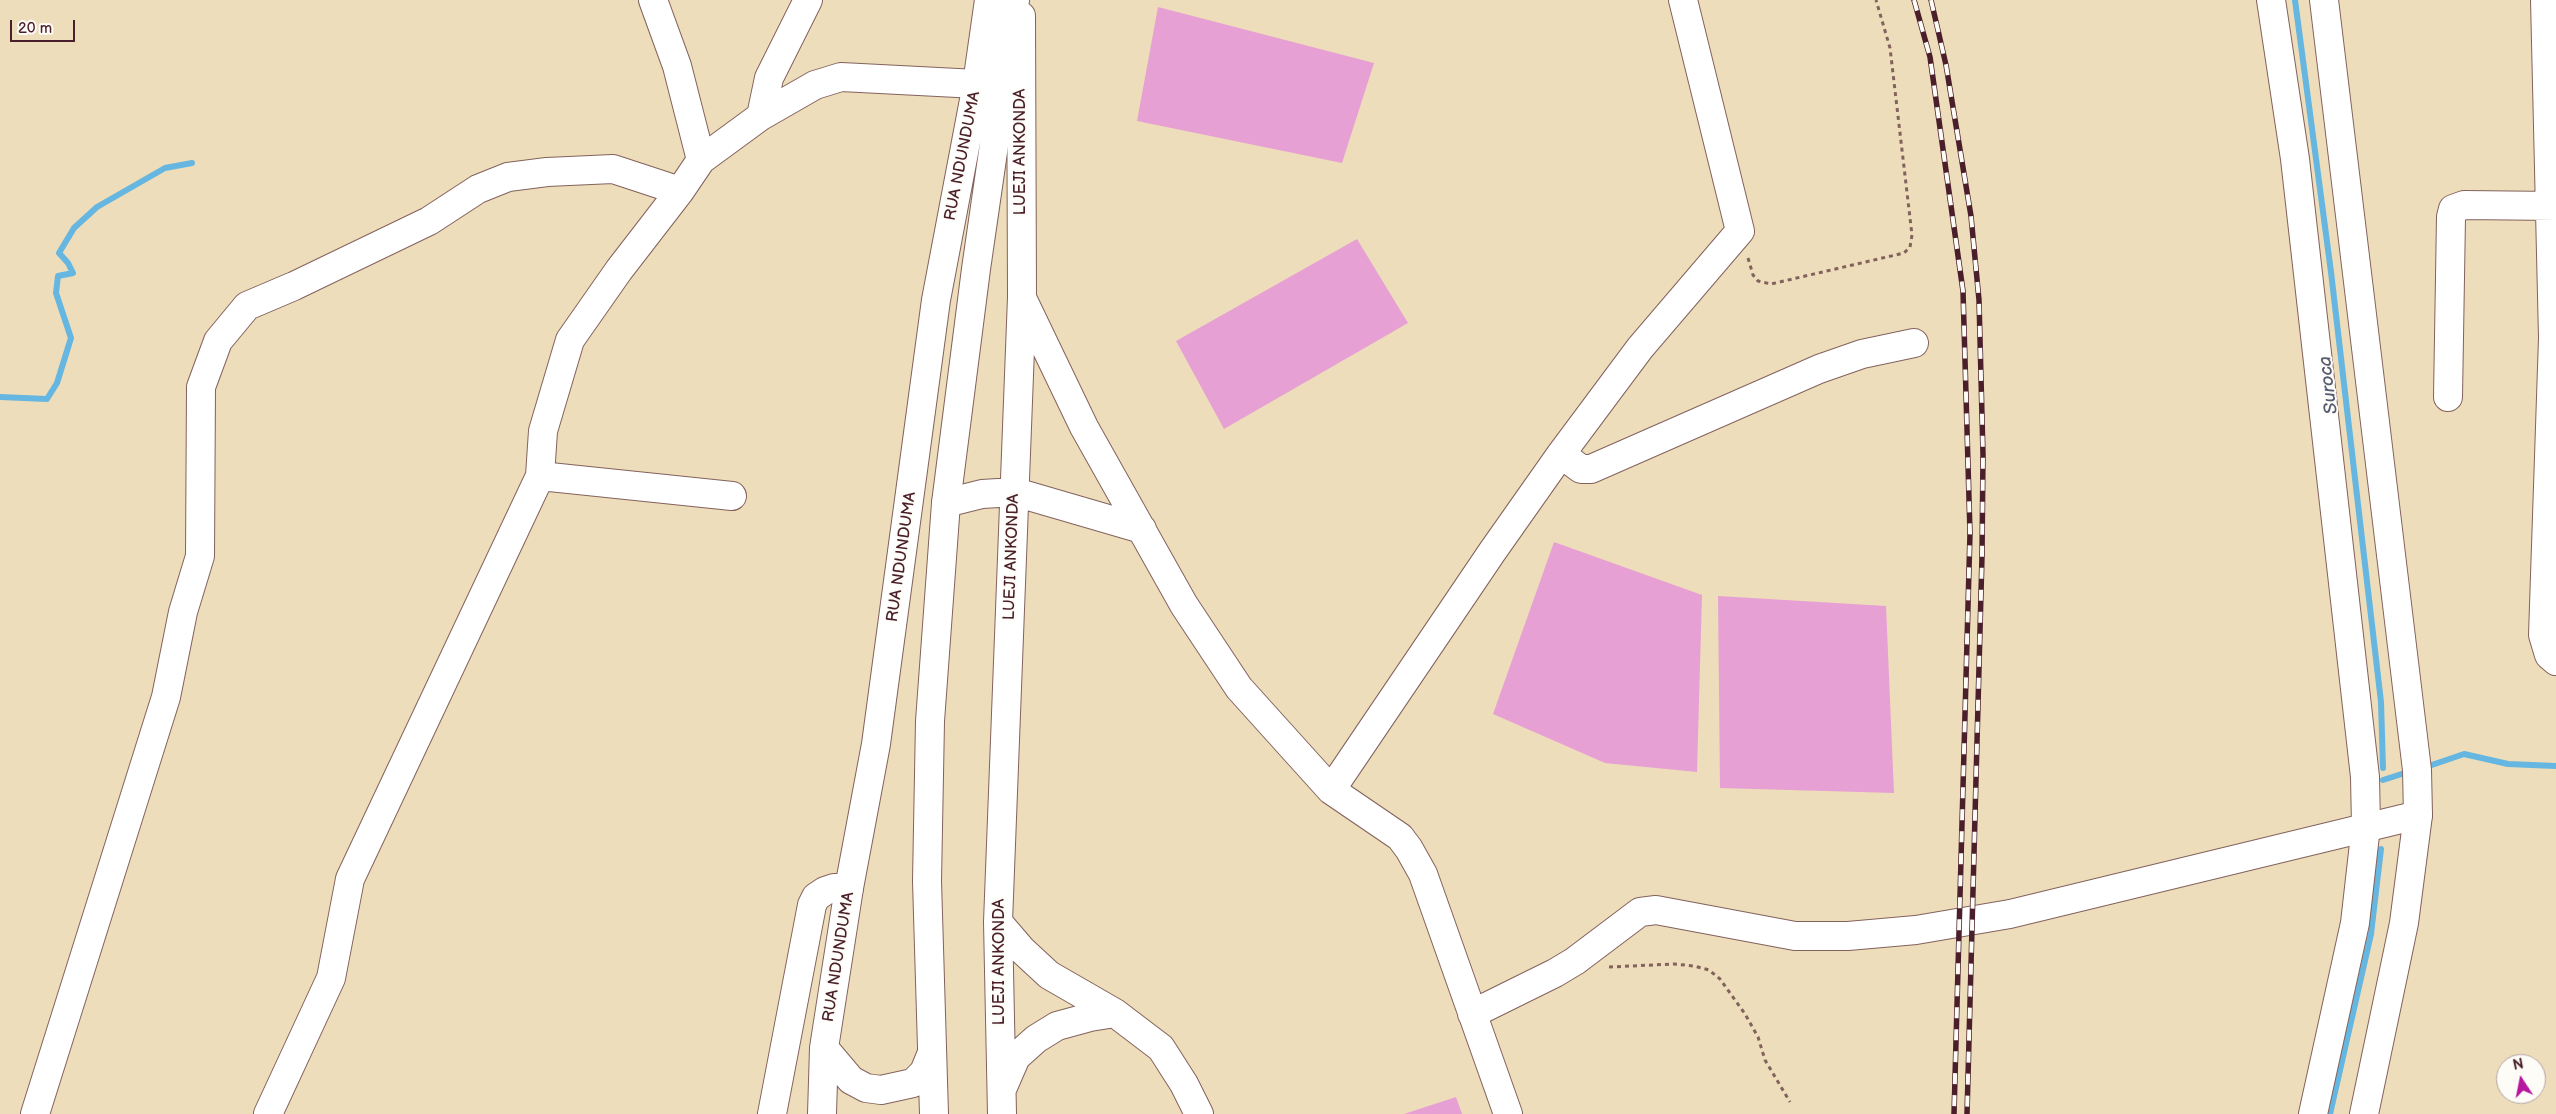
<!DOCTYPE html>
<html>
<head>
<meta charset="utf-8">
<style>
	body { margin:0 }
	#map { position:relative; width:2556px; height:1114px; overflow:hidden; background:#edddba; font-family:"Balsamiq Sans",sans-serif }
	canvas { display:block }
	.north { position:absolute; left:2496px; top:1054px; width:50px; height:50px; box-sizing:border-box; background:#fdfcf7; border:1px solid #b5a4a5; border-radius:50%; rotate:349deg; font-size:14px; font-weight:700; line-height:20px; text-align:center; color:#4a1f2b }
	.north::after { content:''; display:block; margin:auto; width:18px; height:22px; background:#b5179e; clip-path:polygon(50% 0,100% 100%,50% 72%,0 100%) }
	.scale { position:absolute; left:10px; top:20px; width:65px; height:22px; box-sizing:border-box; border:2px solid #4a1f2b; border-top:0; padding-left:6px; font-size:15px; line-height:18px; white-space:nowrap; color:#4a1f2b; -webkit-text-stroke:4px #fdfcf7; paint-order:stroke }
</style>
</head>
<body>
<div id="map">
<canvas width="2556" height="1114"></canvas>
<div class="north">N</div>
<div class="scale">20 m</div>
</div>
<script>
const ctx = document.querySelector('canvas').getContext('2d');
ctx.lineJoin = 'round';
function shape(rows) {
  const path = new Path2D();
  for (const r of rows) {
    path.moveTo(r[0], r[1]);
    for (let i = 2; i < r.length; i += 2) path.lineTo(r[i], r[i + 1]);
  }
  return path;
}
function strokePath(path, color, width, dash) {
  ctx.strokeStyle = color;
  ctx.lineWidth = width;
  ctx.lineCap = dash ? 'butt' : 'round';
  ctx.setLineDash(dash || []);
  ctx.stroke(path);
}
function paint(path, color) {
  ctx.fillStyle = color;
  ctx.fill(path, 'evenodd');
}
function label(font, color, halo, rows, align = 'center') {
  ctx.font = font + ' "Balsamiq Sans",sans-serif';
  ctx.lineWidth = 4;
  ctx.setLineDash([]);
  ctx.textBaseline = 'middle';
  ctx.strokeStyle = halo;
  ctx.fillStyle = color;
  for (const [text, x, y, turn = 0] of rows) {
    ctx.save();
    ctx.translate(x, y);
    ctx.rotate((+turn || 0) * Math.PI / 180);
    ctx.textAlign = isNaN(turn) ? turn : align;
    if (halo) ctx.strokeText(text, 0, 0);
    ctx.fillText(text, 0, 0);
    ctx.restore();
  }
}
strokePath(shape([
	[2295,0,2331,272,2381,702,2383,768],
	[0,397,47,399,57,383,71,338,56,293,58,276,73,273,68,263,59,253,74,228,97,207,165,168,192,163],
	[2423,768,2464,754,2508,764,2556,766],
	[2383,780,2411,771],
	[2330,1114,2371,934,2381,849]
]), '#65b6e0', 6);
paint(shape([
	[1158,7,1374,63,1342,163,1137,121],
	[1357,239,1408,323,1224,429,1176,341],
	[1554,542,1702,595,1697,772,1605,763,1493,714],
	[1718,596,1886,606,1894,793,1720,788],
	[1456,1097,1462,1114,1404,1114]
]), '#e7a0d3');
const minor = shape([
	[653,0,677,66,701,160],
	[2545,0,2553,338,2543,635,2549,655,2556,661],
	[761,116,769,78,808,0],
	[1023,300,1084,427,1184,605,1239,688,1331,790,1400,837,1409,849,1423,874,1508,1114],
	[2448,397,2451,217,2453,209,2464,205,2556,206],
	[1561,454,1581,469,1591,469,1819,369,1862,354,1914,343],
	[540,476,732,496],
	[946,503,982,494,1015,492,1142,529],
	[1331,790,1492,552,1561,454,1640,348,1740,231,1683,0],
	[998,922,1022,950,1049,975,1115,1013,1161,1048,1184,1084,1199,1114],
	[1472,1014,1555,973,1575,961,1640,912,1656,910,1795,936,1848,936,1916,930,2010,914,2418,815],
	[1003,1087,1016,1057,1036,1039,1057,1026,1090,1017,1115,1013],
	[35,1114,166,697,183,612,200,556,201,387,218,341,247,306,294,286,429,221,478,189,508,177,547,172,613,169,680,191],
	[268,1114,331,978,350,879,540,476,543,431,570,340,619,270,680,191,701,160,761,116,815,85,841,77,977,84],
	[772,1114,812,905,816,897,825,891,834,888,849,888],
	[1002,1114,998,922,1022,297,1021,16]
]);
const major = shape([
	[2271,0,2295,159,2365,777,2366,826,2355,923,2313,1114],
	[2324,0,2417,770,2418,815,2404,923,2364,1114],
	[824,1048,851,1080,866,1088,881,1090,913,1083,924,1072,931,1055],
	[822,1114,824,1048,849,888,876,744,936,300,977,84,989,0],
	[934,1114,927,881,930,721,946,503,976,269,1015,0]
]);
strokePath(minor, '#83625d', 30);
strokePath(major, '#83625d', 30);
strokePath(shape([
	[1748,258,1753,275,1758,281,1771,284,1904,253,1910,247,1912,235,1890,48,1876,0],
	[1609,967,1674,964,1694,966,1709,970,1720,979,1745,1014,1758,1037,1765,1060,1790,1102]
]), '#83625d', 3, [4, 4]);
strokePath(minor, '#fff', 28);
strokePath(major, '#fff', 28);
const rail = shape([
	[1914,0,1930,57,1963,291,1970,533,1954,1114],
	[1931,0,1946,65,1971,216,1979,300,1983,455,1982,556,1967,1114]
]);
strokePath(rail, '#4a1f2b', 5.5);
strokePath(rail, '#fdfcf7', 4, [11]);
label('16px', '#4a1f2b', '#fdfcf7', [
	["LUEJI ANKONDA",1021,152,-90],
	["RUA NDUNDUMA",963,156,-79],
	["RUA NDUNDUMA",902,557,-82],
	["LUEJI ANKONDA",1012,557,-88],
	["RUA NDUNDUMA",839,957,-81],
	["LUEJI ANKONDA",1000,962,-90]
]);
label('italic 18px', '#555b73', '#fdfcf7', [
	["Suroca",2329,385,-97]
]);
</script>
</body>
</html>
